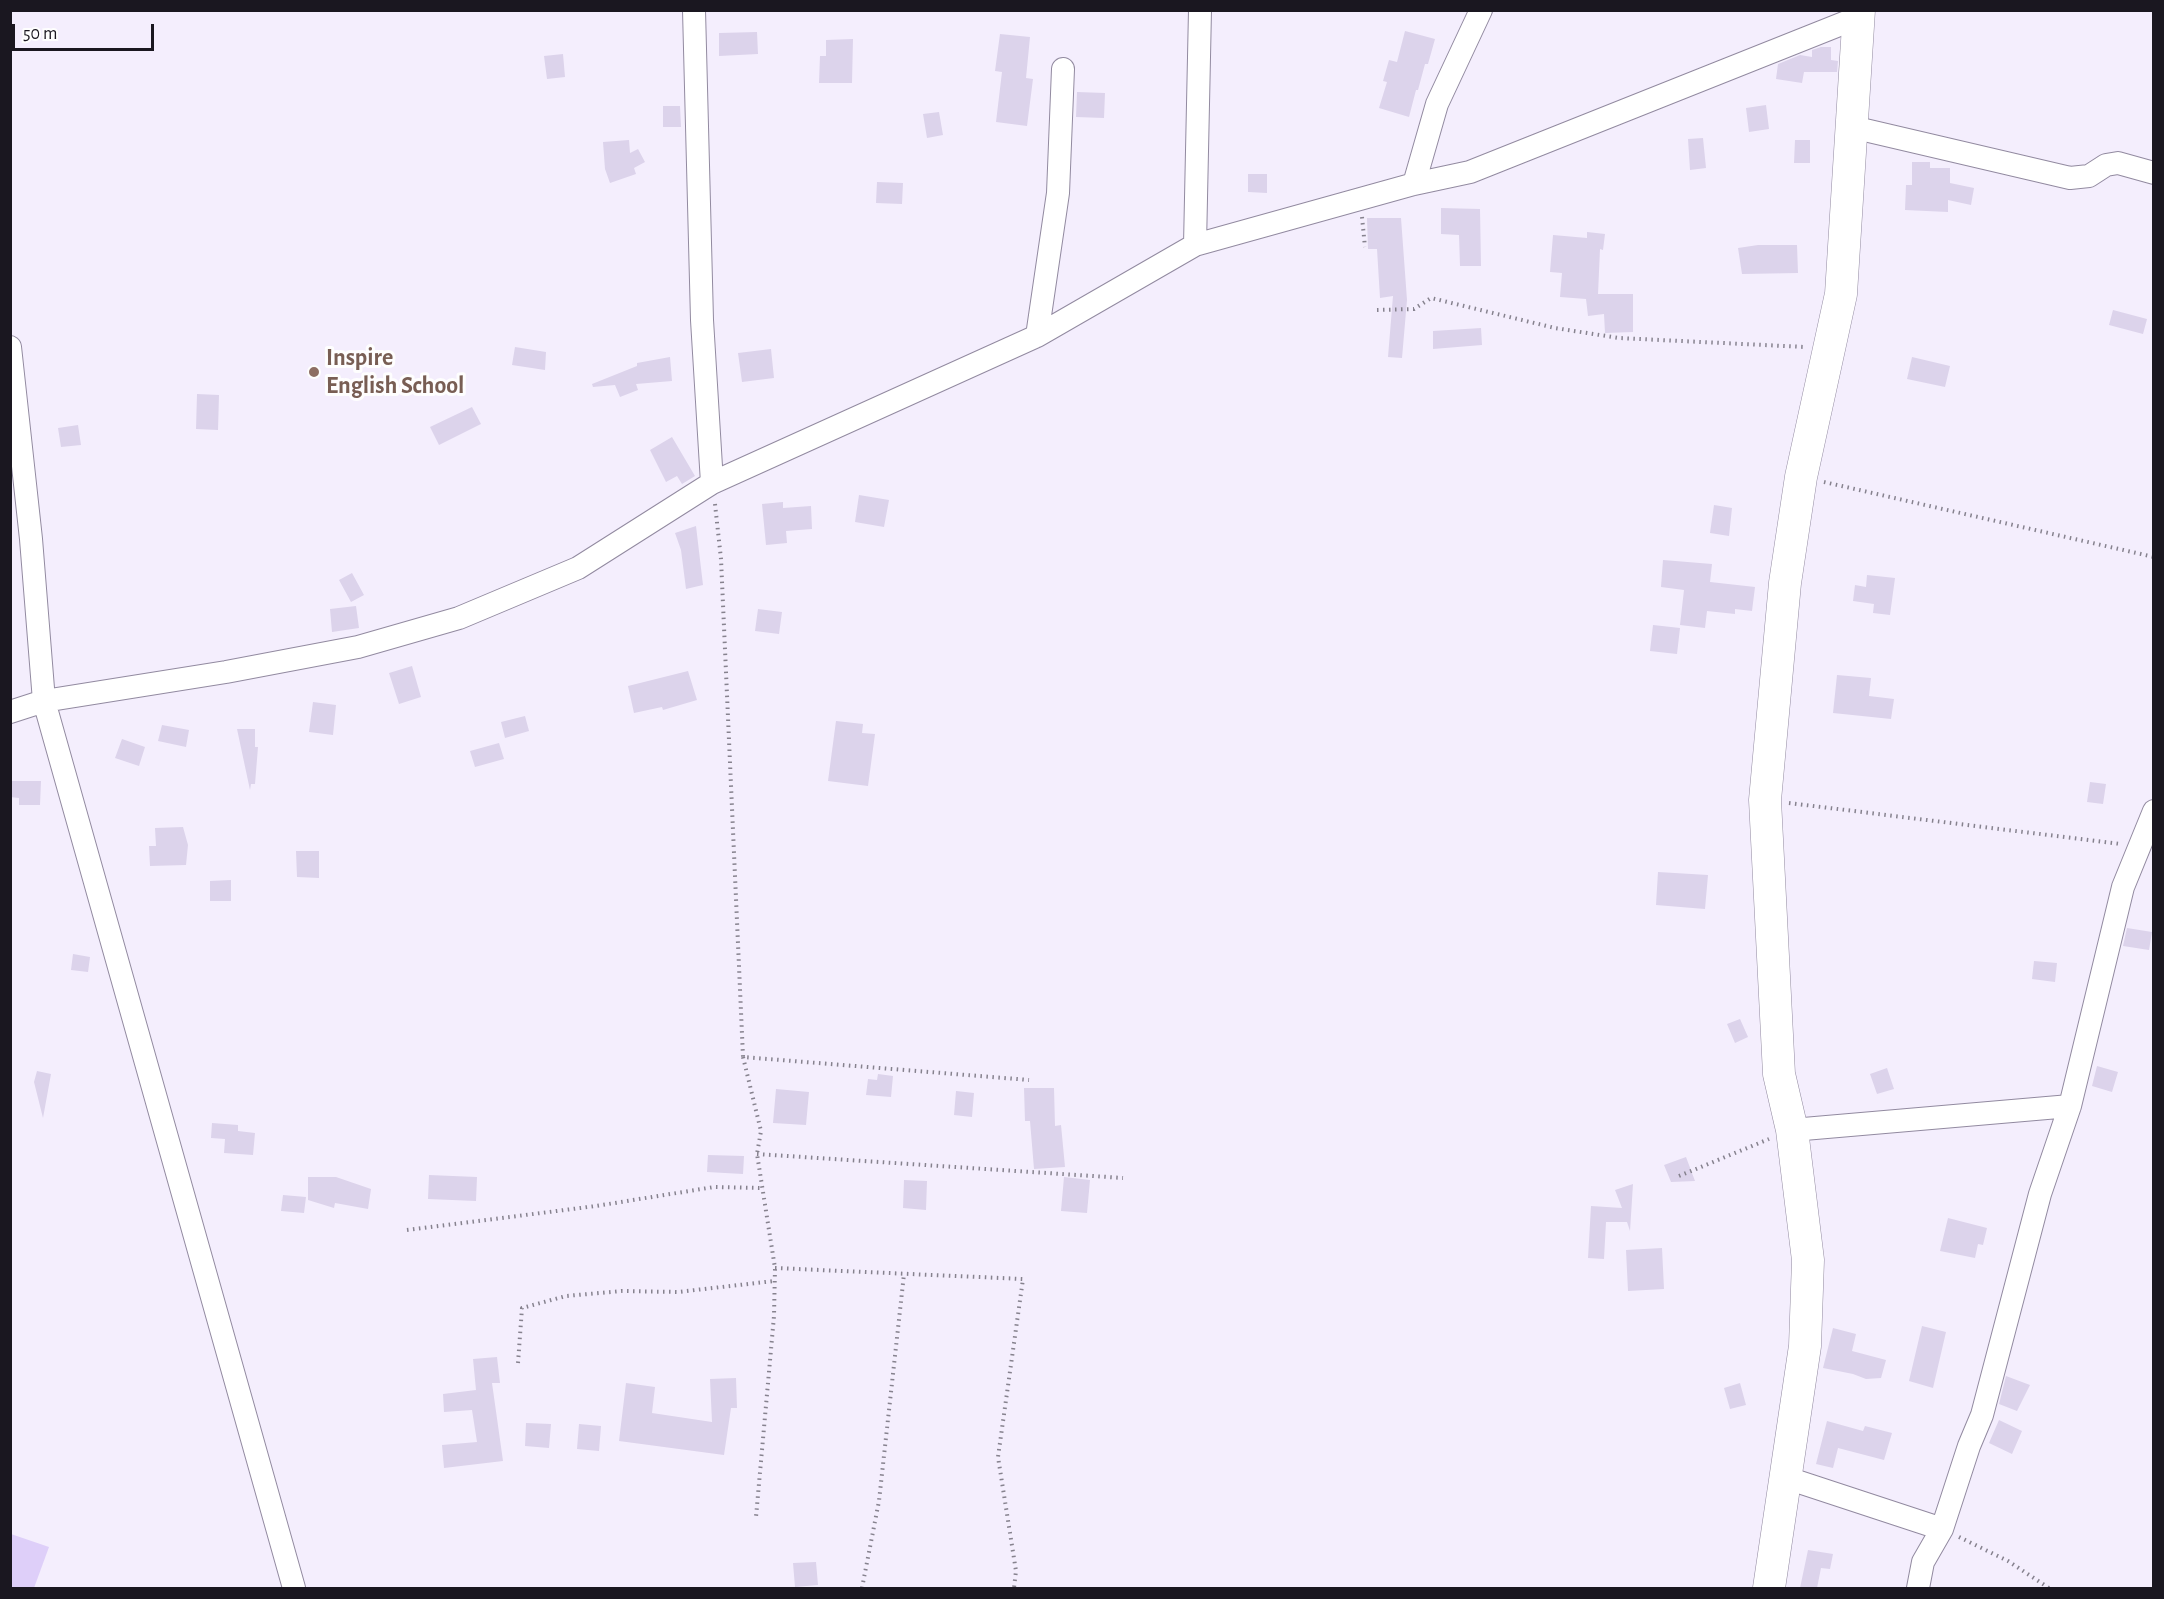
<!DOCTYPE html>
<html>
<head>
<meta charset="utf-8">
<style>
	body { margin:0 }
	#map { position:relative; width:2164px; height:1599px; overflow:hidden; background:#f4eefd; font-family:"Alegreya Sans",sans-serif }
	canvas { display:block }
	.frame { position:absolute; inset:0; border:12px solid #1a1720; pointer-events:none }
	.scale { position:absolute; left:12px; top:24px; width:142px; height:27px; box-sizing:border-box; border:3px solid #1a1720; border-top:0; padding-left:8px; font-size:18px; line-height:21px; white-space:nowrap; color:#1a1720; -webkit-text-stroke:4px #fefefe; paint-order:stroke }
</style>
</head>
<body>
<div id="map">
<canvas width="2164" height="1599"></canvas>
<div class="frame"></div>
<div class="scale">50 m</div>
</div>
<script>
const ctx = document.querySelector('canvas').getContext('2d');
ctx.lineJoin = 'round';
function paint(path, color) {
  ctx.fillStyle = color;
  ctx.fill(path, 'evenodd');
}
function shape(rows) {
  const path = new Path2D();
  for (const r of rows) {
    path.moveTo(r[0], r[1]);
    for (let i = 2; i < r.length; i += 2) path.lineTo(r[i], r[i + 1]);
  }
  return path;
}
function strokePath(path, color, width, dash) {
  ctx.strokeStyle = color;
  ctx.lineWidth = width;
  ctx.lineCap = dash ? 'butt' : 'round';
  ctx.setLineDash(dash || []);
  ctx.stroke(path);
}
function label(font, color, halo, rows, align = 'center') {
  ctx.font = font + ' "Alegreya Sans",sans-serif';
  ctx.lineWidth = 6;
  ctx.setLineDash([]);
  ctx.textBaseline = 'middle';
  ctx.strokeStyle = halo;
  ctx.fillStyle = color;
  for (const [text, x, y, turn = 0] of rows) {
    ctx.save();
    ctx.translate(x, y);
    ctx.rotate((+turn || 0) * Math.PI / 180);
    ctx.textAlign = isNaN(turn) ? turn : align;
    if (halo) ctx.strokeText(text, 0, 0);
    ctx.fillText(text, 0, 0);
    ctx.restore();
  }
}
paint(shape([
	[11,1534,49,1547,34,1588,11,1588]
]), '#decff9');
paint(shape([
	[1405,31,1435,39,1428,64,1425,64,1418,90,1416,90,1409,117,1379,108,1387,82,1383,81,1389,60,1397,62],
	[757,32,758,54,719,56,719,33],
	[1000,34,1030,37,1026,78,1033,79,1027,126,996,122,1002,72,995,71],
	[853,39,852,83,819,83,820,56,826,56,826,40],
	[1821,47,1831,47,1831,60,1838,61,1837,72,1804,72,1802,83,1776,79,1778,64,1800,55,1812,57,1812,50],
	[563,54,565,77,547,79,544,56],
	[1077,92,1105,93,1104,118,1076,117],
	[1766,105,1769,129,1749,132,1746,108],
	[663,106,680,106,681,127,663,127],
	[939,112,943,135,927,138,923,114],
	[1703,138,1706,168,1690,170,1688,139],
	[629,140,630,153,638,149,645,162,634,168,636,174,610,183,605,169,603,142],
	[1795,140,1810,140,1810,163,1794,163],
	[1912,162,1930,162,1930,168,1950,168,1950,183,1974,188,1971,205,1948,200,1948,212,1905,210,1906,185,1912,185],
	[1248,174,1267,174,1267,193,1248,192],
	[877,182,903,183,902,204,876,203],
	[1441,208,1480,209,1481,266,1460,266,1459,235,1441,234],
	[1367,218,1401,218,1407,300,1402,358,1388,357,1393,296,1380,298,1377,249,1368,249],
	[1587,232,1605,234,1603,250,1600,249,1598,294,1633,294,1633,332,1605,333,1604,314,1588,316,1586,299,1560,297,1562,273,1550,272,1553,235,1587,238],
	[1758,245,1797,245,1798,273,1742,274,1738,248],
	[2113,310,2147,319,2143,334,2109,325],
	[1481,328,1482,345,1433,349,1433,331],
	[515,347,546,352,545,370,512,365],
	[771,349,774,378,742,382,738,353],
	[670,357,672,381,636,384,638,390,620,397,615,385,593,387,592,384,637,366,637,363],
	[1912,357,1950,366,1945,387,1907,379],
	[197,394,219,395,218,430,196,429],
	[472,407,481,424,439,445,430,427],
	[78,425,81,445,61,447,58,428],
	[672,437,695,476,682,484,677,476,666,482,650,450],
	[859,495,889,500,884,527,855,522],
	[783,502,783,508,811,506,812,529,786,531,787,543,766,545,762,504],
	[1714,505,1732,508,1729,536,1710,533],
	[696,526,703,585,686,589,681,550,675,533],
	[1663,560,1712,564,1710,582,1755,587,1752,611,1735,609,1735,614,1707,611,1705,628,1680,625,1684,590,1661,587],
	[352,573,364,595,351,602,339,580],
	[1867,575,1895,578,1890,615,1873,613,1874,604,1853,601,1855,585,1866,587],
	[356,606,359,628,332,632,330,609],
	[758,609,782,612,779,634,755,631],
	[1653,625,1680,628,1677,654,1650,651],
	[412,666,421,697,399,704,389,673],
	[688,671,697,700,663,710,662,707,634,713,628,686],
	[1837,675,1871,678,1869,696,1894,699,1891,719,1833,713],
	[313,702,336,705,333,735,309,732],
	[525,716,529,731,505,738,501,722],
	[836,721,863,724,862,733,875,734,868,786,828,781],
	[162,725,189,730,186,747,158,741],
	[237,729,255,729,255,747,258,747,255,784,251,784,250,790],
	[122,739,145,747,139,766,115,758],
	[499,743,504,759,475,767,470,751],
	[10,781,41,781,40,805,19,805,19,798,10,797],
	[2090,782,2106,784,2103,804,2087,802],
	[183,827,188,845,186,865,150,866,149,846,156,846,155,828],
	[296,851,319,851,319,878,297,877],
	[1658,872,1708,875,1705,909,1656,905],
	[231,880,231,901,210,901,210,881],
	[2127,928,2152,932,2149,950,2123,946],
	[73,954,90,957,88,972,71,970],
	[2034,961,2057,963,2055,982,2032,979],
	[1740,1019,1748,1037,1735,1043,1727,1024],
	[2097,1066,2118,1072,2112,1092,2092,1086],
	[1887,1068,1894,1089,1877,1094,1870,1074],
	[37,1071,51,1074,43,1118,34,1082],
	[878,1074,893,1076,891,1097,866,1095,868,1079,877,1080],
	[1024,1088,1054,1088,1055,1126,1061,1125,1065,1167,1034,1169,1030,1121,1025,1121],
	[776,1089,809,1092,806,1125,773,1123],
	[956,1091,974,1093,972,1117,954,1115],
	[212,1123,238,1125,238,1131,255,1133,253,1155,224,1153,225,1139,211,1138],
	[708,1155,744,1156,743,1174,707,1172],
	[1686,1157,1695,1181,1671,1182,1664,1165],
	[429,1175,477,1177,476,1201,428,1199],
	[308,1177,336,1177,371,1189,368,1209,335,1203,334,1208,308,1200],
	[1064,1177,1090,1180,1087,1213,1061,1211],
	[904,1180,927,1181,926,1210,903,1208],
	[1633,1184,1630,1231,1627,1222,1606,1222,1604,1259,1588,1258,1591,1206,1622,1208,1615,1190],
	[283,1195,306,1197,304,1213,281,1211],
	[1948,1218,1987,1228,1983,1245,1978,1244,1975,1258,1940,1251],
	[1662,1248,1664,1289,1628,1291,1626,1250],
	[1922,1326,1946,1332,1933,1388,1909,1381],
	[1833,1328,1856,1334,1852,1351,1886,1360,1881,1378,1866,1379,1853,1374,1823,1368],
	[497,1357,500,1383,492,1383,503,1461,444,1468,442,1445,477,1442,472,1410,444,1412,443,1394,476,1390,473,1359],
	[2006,1376,2030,1385,2017,1411,1999,1404],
	[736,1378,737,1408,731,1408,724,1455,619,1441,626,1383,655,1387,652,1413,712,1422,710,1379],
	[1740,1383,1746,1405,1730,1409,1724,1388],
	[1999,1420,2022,1431,2012,1454,1989,1443],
	[1827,1421,1863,1431,1865,1426,1892,1433,1884,1460,1838,1448,1833,1468,1816,1464],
	[526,1423,551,1424,549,1448,525,1446],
	[579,1424,601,1426,599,1451,577,1449],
	[1808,1550,1833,1554,1830,1569,1821,1568,1817,1588,1800,1588],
	[816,1562,818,1585,795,1587,793,1563]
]), '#dcd3eb');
const street = shape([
	[694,10,702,320,712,483],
	[1852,127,2070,178,2089,176,2106,165,2118,163,2154,173],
	[1414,184,1437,104,1481,10],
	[1195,245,1200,10],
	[1037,336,1058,193,1063,69],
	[10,347,31,539,44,701,294,1588],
	[10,712,44,701,226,672,358,647,459,618,578,568,712,483,1037,336,1195,245,1414,184,1470,172,1859,17],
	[1792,1130,2070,1106],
	[1787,1478,1942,1529],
	[1918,1588,1923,1562,1942,1529,1969,1446,1982,1415,2040,1194,2070,1106,2123,887,2154,811]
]);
const secondary = shape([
	[1769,1588,1805,1346,1808,1260,1792,1130,1779,1074,1765,800,1785,583,1801,477,1841,294,1859,10]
]);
strokePath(street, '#928aa0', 24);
strokePath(secondary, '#928aa0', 33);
strokePath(shape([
	[1362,217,1365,247],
	[1377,310,1414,309,1431,298,1555,328,1619,338,1805,347],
	[1824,482,2154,557],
	[715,504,721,559,743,1057,1029,1080],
	[1789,803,2121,844],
	[743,1057,761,1131,757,1154,775,1268,774,1316,756,1517],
	[757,1154,1123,1178],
	[1679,1176,1769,1139],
	[407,1230,596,1206,714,1187,764,1188],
	[775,1268,1023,1279,998,1457,1016,1571,1014,1588],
	[518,1363,522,1308,566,1296,622,1291,678,1292,774,1281],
	[1959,1537,2008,1561,2049,1588],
	[862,1588,879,1501,904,1274]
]), '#86828e', 4, [1.5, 4.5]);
strokePath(street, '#fff', 22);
strokePath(secondary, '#fff', 32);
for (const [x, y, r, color] of [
	[314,372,6,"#8d6e63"]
]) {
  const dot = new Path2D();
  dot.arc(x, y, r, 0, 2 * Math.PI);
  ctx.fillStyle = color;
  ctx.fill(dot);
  strokePath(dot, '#fefefe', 2);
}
label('bold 24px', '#785e54', '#fefefe', [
	["Inspire",326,358],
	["English School",326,386]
], 'left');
</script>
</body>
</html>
